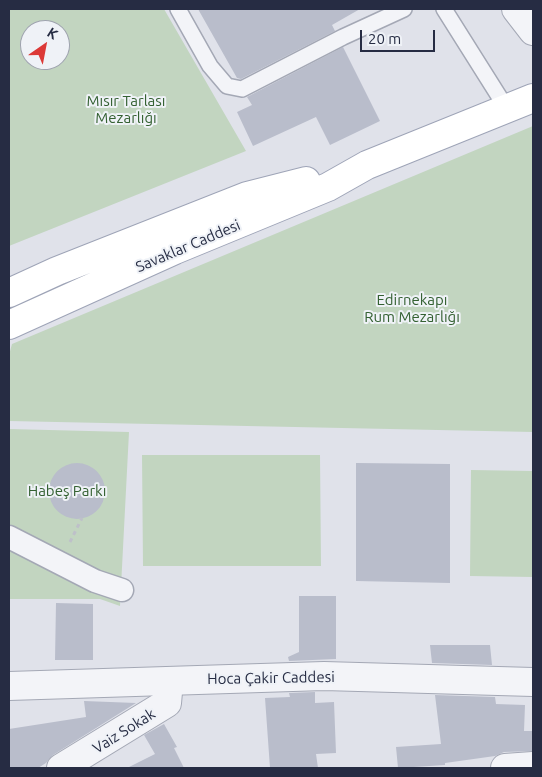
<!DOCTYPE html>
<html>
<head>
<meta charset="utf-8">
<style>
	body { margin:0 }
	#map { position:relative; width:542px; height:777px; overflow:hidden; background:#e0e2ea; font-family:Ubuntu,sans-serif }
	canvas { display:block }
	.frame { position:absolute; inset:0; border:10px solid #262c43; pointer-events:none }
	.north { position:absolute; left:20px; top:20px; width:50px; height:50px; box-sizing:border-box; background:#eff2f7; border:1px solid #9fa3af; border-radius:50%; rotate:33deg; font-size:14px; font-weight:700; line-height:20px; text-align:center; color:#262c43 }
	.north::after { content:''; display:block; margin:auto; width:18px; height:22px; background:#dc3937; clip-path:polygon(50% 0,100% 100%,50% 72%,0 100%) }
	.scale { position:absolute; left:360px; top:30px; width:75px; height:22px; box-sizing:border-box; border:2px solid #262c43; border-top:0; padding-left:6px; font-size:15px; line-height:18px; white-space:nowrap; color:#262c43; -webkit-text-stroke:4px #eff2f7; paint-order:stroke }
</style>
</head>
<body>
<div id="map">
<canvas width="542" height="777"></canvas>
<div class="frame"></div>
<div class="north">K</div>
<div class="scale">20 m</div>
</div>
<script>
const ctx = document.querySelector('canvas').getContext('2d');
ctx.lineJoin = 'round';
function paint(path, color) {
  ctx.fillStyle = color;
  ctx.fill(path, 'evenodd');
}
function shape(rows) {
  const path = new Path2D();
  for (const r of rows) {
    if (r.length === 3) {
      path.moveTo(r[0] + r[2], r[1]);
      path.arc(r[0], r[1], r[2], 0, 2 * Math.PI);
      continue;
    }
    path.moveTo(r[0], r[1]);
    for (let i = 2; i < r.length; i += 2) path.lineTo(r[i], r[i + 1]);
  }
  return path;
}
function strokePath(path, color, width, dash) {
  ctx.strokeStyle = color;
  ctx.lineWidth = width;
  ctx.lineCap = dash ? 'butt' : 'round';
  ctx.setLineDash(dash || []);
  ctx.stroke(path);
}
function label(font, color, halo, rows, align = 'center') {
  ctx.font = font + ' Ubuntu,sans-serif';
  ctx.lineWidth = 4;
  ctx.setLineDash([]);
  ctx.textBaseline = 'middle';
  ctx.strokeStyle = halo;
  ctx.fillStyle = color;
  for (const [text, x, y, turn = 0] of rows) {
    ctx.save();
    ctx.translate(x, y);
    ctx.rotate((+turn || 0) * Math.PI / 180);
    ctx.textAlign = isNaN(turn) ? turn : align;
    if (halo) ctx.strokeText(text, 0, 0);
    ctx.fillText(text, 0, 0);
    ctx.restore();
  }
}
paint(shape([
	[9,9,164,9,246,151,9,246],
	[30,30,60,30,60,60,30,60],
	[533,126,533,432,9,421,9,355,12,344],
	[9,429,129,432,120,606,100,599,9,599],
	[142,455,320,455,321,566,143,566],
	[471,470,533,471,533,577,470,576]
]), '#c2d5c0');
paint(shape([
	[198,9,360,9,332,25,335,31,241,79,237,78],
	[343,47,380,121,330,145,316,117,253,146,237,112,252,105,247,97],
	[356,463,450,464,450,583,356,581],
	[77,491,28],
	[299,596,336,596,336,659,289,661,288,657,299,652],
	[56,603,93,604,93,660,55,660],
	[430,645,490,645,492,665,432,663],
	[315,692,315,703,334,702,336,753,316,754,318,768,270,768,265,698,290,697,289,693],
	[435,695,495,697,496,704,525,705,524,731,533,731,533,751,504,752,495,756,445,763,445,765,398,768,396,747,441,744],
	[84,701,136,703,53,755,46,763,38,768,9,768,9,729,86,717],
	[164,724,177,747,174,748,184,768,127,768,155,754,144,735]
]), '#b9bdcb');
const service = shape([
	[178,9,210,66,227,86,242,89,343,37,404,9],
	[444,9,507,109]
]);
const pedestrian = shape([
	[9,537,95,581,122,590]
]);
const minor = shape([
	[516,9,533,31],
	[61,768,167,703,169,681],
	[505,768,533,766]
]);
const tertiary = shape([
	[9,686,324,676,533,682]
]);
const primary = shape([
	[9,293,57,271,247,196,306,181],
	[9,325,175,250,328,187,367,165,533,98]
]);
strokePath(service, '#a4a8b5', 18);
strokePath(pedestrian, '#a4a8b5', 25);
strokePath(minor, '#a4a8b5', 30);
strokePath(tertiary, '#a4a8b5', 30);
strokePath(primary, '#9ea4b7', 30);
strokePath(shape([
	[70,542,82,518]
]), '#bec0c9', 3, [4, 4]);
strokePath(service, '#f3f4f8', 15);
strokePath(pedestrian, '#f3f4f8', 22);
strokePath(minor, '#f3f4f8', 28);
strokePath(tertiary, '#f3f4f8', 28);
strokePath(primary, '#fff', 28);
label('15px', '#346132', '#eff2f7', [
	["Mısır Tarlası",126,101],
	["Mezarlığı",126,118],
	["Edirnekapı",412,300],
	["Rum Mezarlığı",412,317],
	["Habeş Parkı",67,491]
]);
label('15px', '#262c43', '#eff2f7', [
	["Savaklar Caddesi",188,246,-23],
	["Hoca Çakir Caddesi",271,678,-1],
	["Vaiz Sokak",124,731,-32]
]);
</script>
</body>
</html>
